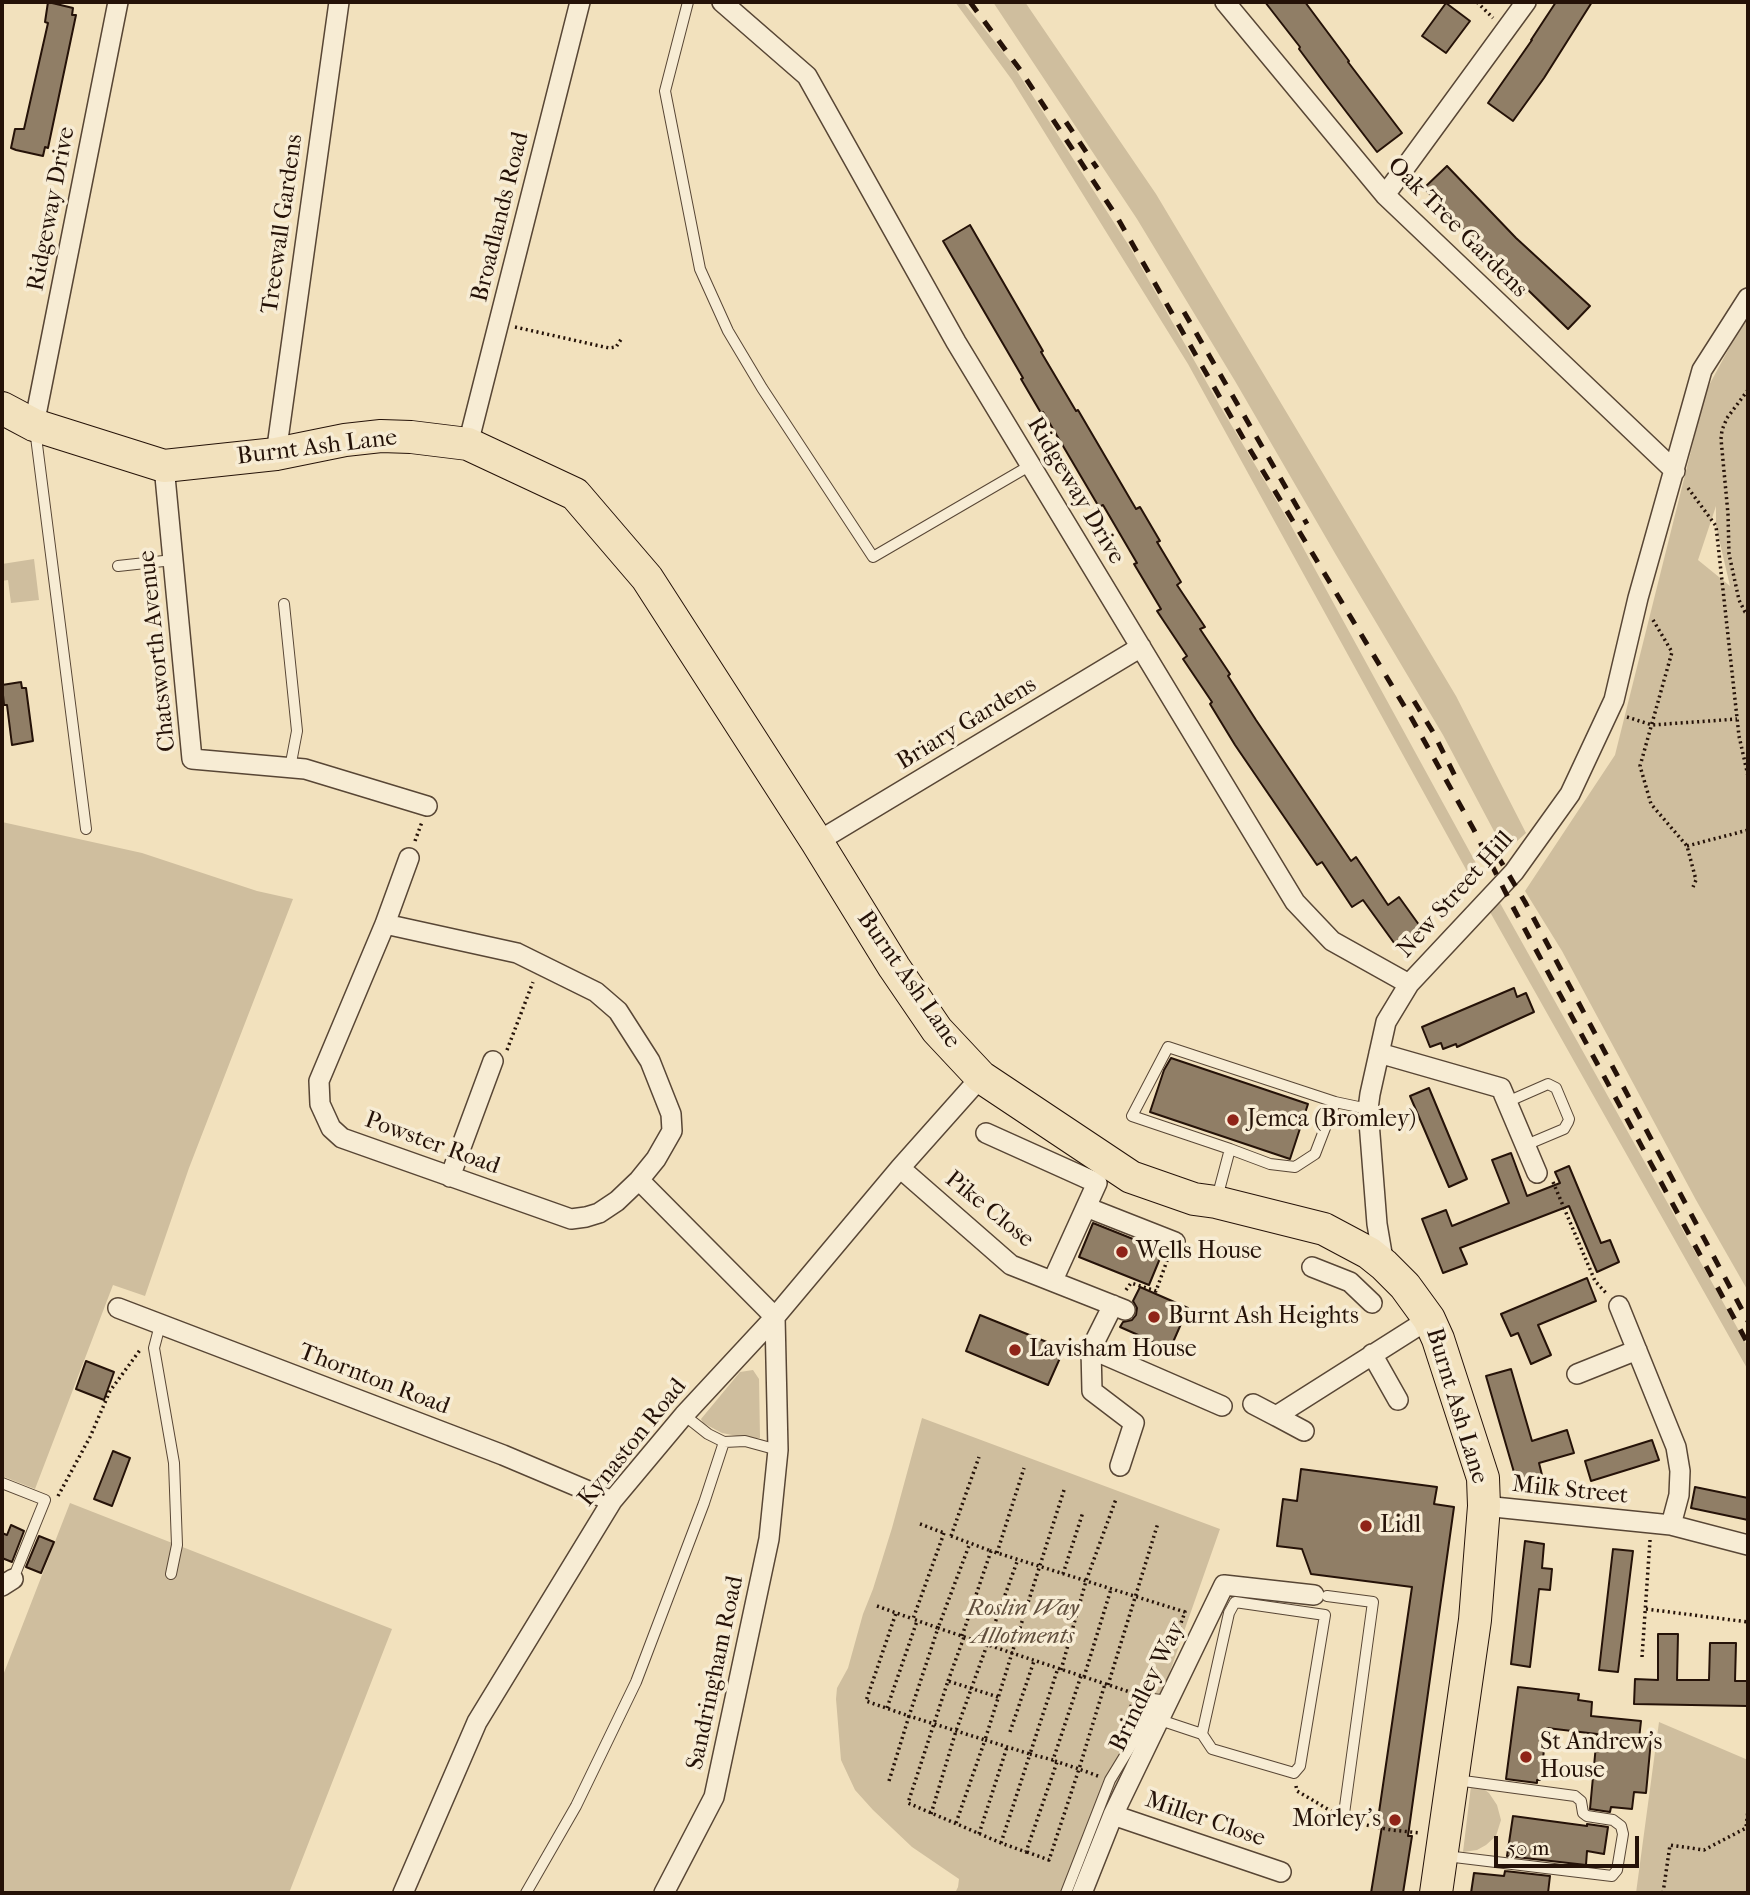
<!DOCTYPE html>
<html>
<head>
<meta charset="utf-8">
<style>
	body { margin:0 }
	#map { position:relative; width:1750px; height:1895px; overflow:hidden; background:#f2e1bd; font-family:"IM FELL French Canon",serif }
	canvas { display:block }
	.frame { position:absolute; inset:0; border:4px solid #251208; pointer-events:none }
	.scale { position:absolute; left:1494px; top:1836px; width:145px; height:32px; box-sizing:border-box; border:4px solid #251208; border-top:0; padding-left:9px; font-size:21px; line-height:24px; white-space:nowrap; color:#251208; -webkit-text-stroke:5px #f7ecd4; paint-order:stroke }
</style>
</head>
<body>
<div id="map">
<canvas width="1750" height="1895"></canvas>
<div class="frame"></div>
<div class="scale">50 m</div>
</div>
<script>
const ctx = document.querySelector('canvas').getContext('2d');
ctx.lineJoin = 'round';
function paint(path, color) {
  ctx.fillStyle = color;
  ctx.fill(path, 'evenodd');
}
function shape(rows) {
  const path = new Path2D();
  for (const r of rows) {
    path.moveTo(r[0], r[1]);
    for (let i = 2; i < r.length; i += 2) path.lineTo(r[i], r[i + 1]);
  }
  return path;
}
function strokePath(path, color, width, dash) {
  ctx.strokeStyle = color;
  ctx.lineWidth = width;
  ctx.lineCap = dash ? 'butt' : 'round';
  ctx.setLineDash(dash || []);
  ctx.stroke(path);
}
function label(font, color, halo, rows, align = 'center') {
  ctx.font = font + ' "IM FELL French Canon",serif';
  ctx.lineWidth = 7;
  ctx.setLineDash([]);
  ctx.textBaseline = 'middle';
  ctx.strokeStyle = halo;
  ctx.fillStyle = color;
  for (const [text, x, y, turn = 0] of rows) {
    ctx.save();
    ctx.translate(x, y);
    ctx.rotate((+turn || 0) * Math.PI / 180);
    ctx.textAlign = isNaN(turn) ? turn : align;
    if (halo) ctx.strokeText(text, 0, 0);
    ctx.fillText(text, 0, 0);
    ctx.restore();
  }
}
paint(shape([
	[955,2,963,2,1011,62,1131,249,1220,406,1288,520,1483,876,1474,884,1188,364,1012,80],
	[993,2,1025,2,1156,194,1456,696,1526,833,1505,852,1443,735,1336,555,1235,381,1137,219],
	[1748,313,1748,1291,1696,1200,1562,951,1525,891,1615,755,1699,419,1697,415,1707,389],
	[1716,506,1716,526,1730,586,1698,560],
	[34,559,39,600,11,603,8,580,2,581,2,564],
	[2,822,142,853,257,891,293,899,189,1168,145,1296,113,1285,35,1489,2,1476],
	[1500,903,1748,1347,1748,1370,1490,912],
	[753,1370,759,1379,760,1438,752,1439,722,1433,703,1423,701,1419,740,1372],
	[922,1418,1220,1529,1155,1714,1120,1774,1100,1819,1072,1893,955,1893,958,1887,959,1879,912,1847,873,1810,855,1790,841,1760,836,1699,837,1688,848,1668,863,1614,873,1589,892,1528],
	[70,1503,392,1629,289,1893,2,1893,2,1678],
	[1659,1722,1748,1760,1748,1893,1636,1893],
	[1471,1786,1481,1787,1489,1793,1497,1805,1501,1820,1496,1836,1486,1845,1477,1850,1463,1852]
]), '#cfbe9e');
const building = shape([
	[48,2,73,8,72,15,76,15,48,148,45,147,43,156,16,150,11,148,15,129,24,129,48,23,45,22,48,2],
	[1265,2,1305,2,1349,61,1348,62,1402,133,1377,152,1325,84,1299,49,1300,47,1265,2],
	[1556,2,1592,2,1544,78,1513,121,1488,103,1532,40,1531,40,1556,2],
	[1446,3,1470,21,1446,53,1422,36,1446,3],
	[1447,166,1516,238,1590,306,1568,329,1528,290,1525,293,1496,265,1497,264,1424,188,1447,166],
	[970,225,1043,351,1041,352,1076,411,1078,410,1136,509,1140,507,1160,541,1157,542,1181,582,1177,585,1205,627,1200,629,1230,674,1228,676,1256,720,1351,861,1356,857,1388,905,1399,897,1422,929,1397,947,1363,900,1352,907,1322,862,1317,865,1235,745,1210,704,1212,702,1183,659,1187,656,1157,611,1161,609,1134,564,1137,563,1103,505,1099,507,1043,412,1041,413,1021,379,1023,378,943,241,970,225],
	[21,682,22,688,26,688,33,741,12,745,7,705,4,705,2,685,21,682],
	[1514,988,1517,997,1526,993,1534,1012,1457,1047,1456,1044,1443,1049,1441,1043,1430,1047,1422,1027,1514,988],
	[1171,1058,1308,1104,1290,1159,1150,1112,1164,1070,1171,1058],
	[1429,1088,1467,1179,1449,1187,1410,1096,1429,1088],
	[1511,1153,1527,1196,1560,1183,1555,1172,1569,1166,1601,1243,1610,1240,1619,1262,1597,1272,1569,1206,1460,1248,1467,1264,1443,1273,1422,1219,1446,1210,1452,1226,1509,1203,1492,1160,1511,1153],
	[1093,1223,1163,1251,1149,1285,1079,1257,1093,1223],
	[1587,1278,1596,1301,1538,1325,1551,1355,1531,1364,1518,1333,1511,1336,1501,1314,1587,1278],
	[1140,1287,1188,1308,1170,1349,1120,1327,1123,1322,1132,1320,1136,1315,1137,1308,1133,1301,1140,1287],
	[980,1315,1064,1349,1048,1385,966,1351,980,1315],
	[86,1361,114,1372,104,1400,76,1389,86,1361],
	[1511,1369,1532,1441,1567,1430,1574,1453,1539,1463,1543,1479,1518,1486,1486,1376,1511,1369],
	[1652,1440,1659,1460,1591,1481,1585,1461,1652,1440],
	[113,1451,130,1458,112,1506,94,1499,113,1451],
	[1301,1469,1437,1487,1434,1504,1454,1507,1408,1836,1412,1836,1403,1893,1371,1893,1382,1826,1377,1826,1412,1587,1311,1574,1302,1549,1277,1546,1283,1499,1297,1501,1301,1469],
	[1695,1487,1748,1498,1748,1520,1691,1508,1695,1487],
	[11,1525,24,1531,12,1562,2,1558,2,1533,7,1535,11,1525],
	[39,1536,54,1542,41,1573,26,1567,39,1536],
	[1525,1541,1544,1544,1542,1568,1552,1569,1550,1590,1539,1589,1530,1667,1511,1664,1525,1541],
	[1613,1549,1633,1551,1618,1672,1599,1670,1613,1549],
	[1658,1634,1678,1634,1677,1680,1709,1680,1710,1643,1736,1643,1735,1681,1748,1681,1748,1706,1634,1704,1635,1679,1658,1680,1658,1634],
	[1518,1687,1579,1694,1578,1700,1592,1702,1591,1716,1641,1721,1639,1739,1651,1740,1646,1793,1634,1792,1632,1809,1611,1807,1610,1812,1590,1809,1597,1734,1547,1728,1540,1780,1537,1780,1537,1783,1506,1779,1518,1687],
	[1513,1816,1587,1826,1587,1824,1608,1827,1604,1854,1587,1851,1586,1865,1507,1856,1513,1816],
	[1505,1871,1550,1876,1548,1893,1471,1893,1474,1873,1504,1876,1505,1871]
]);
paint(building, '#907e66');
strokePath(building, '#251208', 2);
const service = shape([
	[688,2,665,91,700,269,728,331,762,388,873,557,1031,465],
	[35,429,86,829],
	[118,566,173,560],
	[284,604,297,731,290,768],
	[1335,1102,1368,1109],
	[1507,1102,1548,1084,1556,1088,1569,1119,1568,1122,1564,1129,1526,1145],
	[1217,1198,1230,1149,1132,1116,1168,1047,1335,1102,1315,1154,1295,1167,1270,1164,1230,1149],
	[160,1325,154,1348,174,1463,177,1545,171,1574],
	[684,1415,708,1434,724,1442,745,1441,778,1450],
	[2,1483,45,1500,13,1579],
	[1327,1596,1373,1602,1343,1821],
	[1160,1720,1202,1734,1212,1749,1294,1773,1300,1766,1325,1615,1235,1602,1229,1613,1202,1734],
	[1446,1856,1612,1876,1617,1870,1623,1834,1621,1826,1613,1820,1587,1816,1583,1813,1581,1801,1575,1796,1456,1780],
	[526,1893,576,1806,636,1682,704,1503,724,1442],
	[1066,1893,1110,1780,1146,1721,1153,1699,1168,1701]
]);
const minor = shape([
	[722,2,807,76,956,342,1295,902,1332,941,1409,984],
	[1225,2,1385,195,1675,471],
	[1385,195,1526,2],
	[34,425,118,2],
	[468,444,580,2],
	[276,454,339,2],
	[164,466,192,759,305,769,427,806],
	[817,842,1141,647],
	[385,924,517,953,596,992,618,1011,650,1061,671,1114,672,1131,656,1159,639,1180,617,1201,599,1213,586,1217,571,1219,342,1138,331,1128,320,1104,319,1081,385,924,409,858],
	[1379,1053,1501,1088,1537,1173],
	[986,1133,1097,1183,1053,1280],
	[900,1168,1011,1265,1125,1310],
	[450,1177,493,1061],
	[639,1180,775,1317],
	[1086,1207,1175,1242],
	[1384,1265,1377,1224,1368,1109,1370,1094,1386,1022,1409,984,1514,872,1570,794,1614,700,1638,598,1702,370,1748,298],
	[1312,1267,1350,1282,1372,1303],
	[1113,1305,1091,1349,1222,1406],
	[1619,1306,1676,1447,1680,1471,1679,1495,1671,1525],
	[118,1308,503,1455,612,1501],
	[1091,1349,1092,1391,1134,1423,1120,1466],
	[1372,1354,1398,1400],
	[1577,1374,1637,1350],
	[1253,1404,1276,1416,1429,1319],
	[1276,1416,1304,1431],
	[1484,1506,1671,1525,1748,1545],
	[2,1586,13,1579],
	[1113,1815,1281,1872],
	[403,1893,477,1722,612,1501,684,1415,775,1317,900,1168,981,1077],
	[664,1893,714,1797,769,1539,778,1450,775,1317],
	[1082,1893,1113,1815,1224,1585,1314,1595]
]);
const primary = shape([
	[2,408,34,425,164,466,276,454,345,440,381,436,411,437,468,444,575,494,647,578,817,842,894,967,937,1030,981,1077,1131,1177,1194,1199,1216,1202,1324,1229,1369,1253,1384,1265,1405,1286,1429,1319,1438,1339,1483,1478,1484,1506,1475,1620,1436,1893]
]);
strokePath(service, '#584635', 12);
strokePath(minor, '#584635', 22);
strokePath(primary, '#251208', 34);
strokePath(shape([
	[1477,2,1493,18],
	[515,327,609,348,616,347,622,338],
	[1748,390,1727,418,1722,430,1721,439,1728,514,1729,554,1739,600,1745,612,1748,614],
	[1688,488,1716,526,1739,736,1748,776],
	[1653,620,1672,652,1640,766,1651,804,1687,846,1696,880,1693,887],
	[1627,717,1652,725,1737,719],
	[415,841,422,822],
	[1687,846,1748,830],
	[507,1050,533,982],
	[1553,1182,1595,1281,1607,1294],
	[1126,1290,1131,1283,1156,1291,1168,1258],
	[1064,1490,1012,1653,938,1628,909,1716,985,1740,1012,1653,1142,1696],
	[58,1496,90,1437,110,1391,140,1350],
	[920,1524,944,1533],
	[944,1533,913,1619,938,1628,970,1543],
	[951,1536,979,1457],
	[951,1536,991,1551],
	[997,1553,1024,1468],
	[1063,1574,1083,1512],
	[877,1606,913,1619],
	[1646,1609,1748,1622],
	[962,1636,991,1551,1185,1612,1177,1634],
	[1642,1657,1650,1540],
	[1061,1670,1086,1581,1116,1499],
	[1084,1677,1111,1589],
	[948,1681,964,1637],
	[1108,1685,1158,1523],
	[998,1697,948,1681,908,1803,1001,1843,1026,1852,1057,1762],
	[887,1708,917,1621],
	[1010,1732,1034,1661],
	[1115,1742,1136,1695],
	[1055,1761,1079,1769,1105,1684],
	[889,1781,909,1716,866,1701,896,1613],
	[1296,1786,1297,1791,1331,1811],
	[931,1814,956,1731,1018,1559],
	[956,1823,985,1740,1030,1754,1058,1668],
	[1356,1823,1391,1830,1421,1833],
	[979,1834,1007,1747],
	[1001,1843,1030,1754,1053,1760,1081,1676],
	[1027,1852,1049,1860,1079,1769,1098,1776],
	[1663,1893,1670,1845,1704,1850,1746,1828,1748,1810]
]), '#251208', 3.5, [2, 3.5]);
strokePath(service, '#f7ecd4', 10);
strokePath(minor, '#f7ecd4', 19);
strokePath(primary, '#f2e1bd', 32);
strokePath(shape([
	[970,2,1021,71,1117,217,1246,443,1412,719,1474,830,1514,909,1748,1344],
	[1066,122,1097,168],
	[1184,312,1307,524],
	[1414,701,1433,732,1457,780],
	[1497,855,1525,902,1748,1321]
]), '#251208', 5, [12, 12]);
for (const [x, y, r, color] of [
	[1233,1120,7,"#8f2418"],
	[1122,1252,7,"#8f2418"],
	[1154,1317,7,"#8f2418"],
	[1015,1350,7,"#8f2418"],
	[1366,1526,7,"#8f2418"],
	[1526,1757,7,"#8f2418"],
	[1395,1820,7,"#8f2418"]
]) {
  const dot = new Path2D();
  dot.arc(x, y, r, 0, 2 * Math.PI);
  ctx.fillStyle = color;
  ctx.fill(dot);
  strokePath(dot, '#f7ecd4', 2.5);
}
label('24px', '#251208', '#f7ecd4', [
	["Ridgeway Drive",52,209,-79],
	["Broadlands Road",501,217,-76],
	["Treewall Gardens",283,224,-82],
	["Oak Tree Gardens",1457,228,45],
	["Burnt Ash Lane",317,448,-7],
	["Ridgeway Drive",1075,491,59],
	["Chatsworth Avenue",158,651,-96],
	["Briary Gardens",967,724,-31],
	["New Street Hill",1456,895,-48],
	["Burnt Ash Lane",908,980,55],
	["Powster Road",432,1144,20],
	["Pike Close",989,1210,39],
	["Thornton Road",374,1380,21],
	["Burnt Ash Lane",1456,1406,73],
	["Kynaston Road",633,1443,-51],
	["Milk Street",1570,1491,6],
	["Sandringham Road",716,1673,-78],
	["Brindley Way",1148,1687,-64],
	["Miller Close",1205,1820,19]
]);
label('24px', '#251208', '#f7ecd4', [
	["Jemca (Bromley)",1247,1120],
	["Wells House",1136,1252],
	["Burnt Ash Heights",1168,1317],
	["Lavisham House",1029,1350],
	["Lidl",1380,1526],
	["St Andrew's",1540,1743],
	["House",1540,1771],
	["Morley's",1381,1820,"right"]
], 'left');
label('italic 24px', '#604e3c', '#f7ecd4', [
	["Roslin Way",1023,1609],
	["Allotments",1023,1637]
]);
</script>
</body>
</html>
